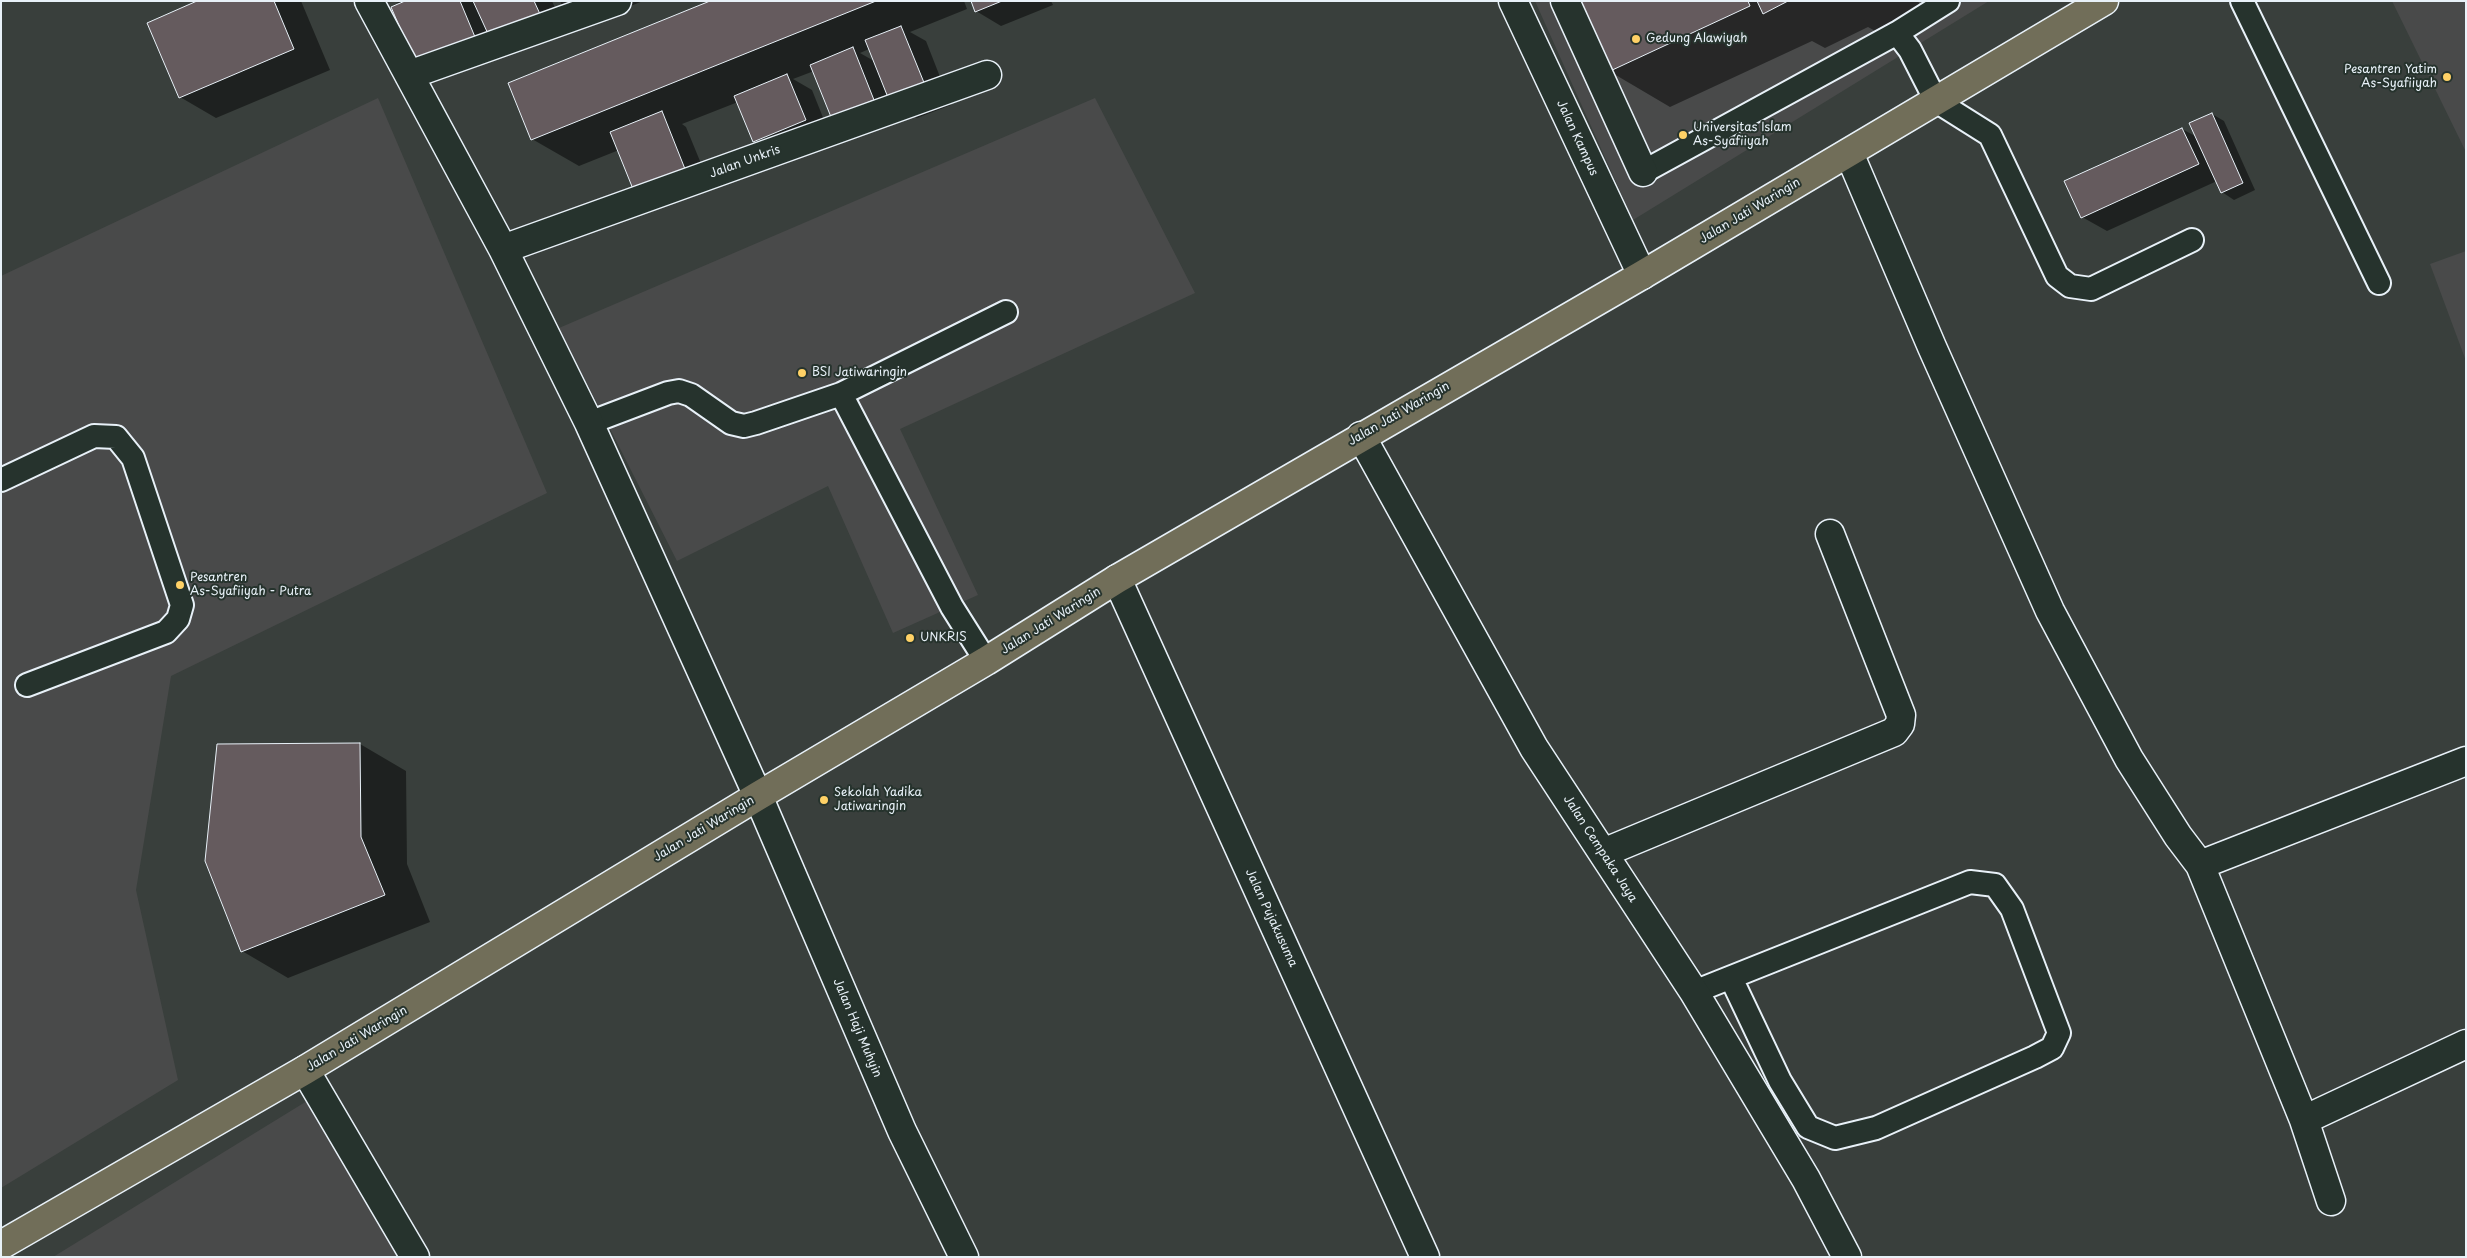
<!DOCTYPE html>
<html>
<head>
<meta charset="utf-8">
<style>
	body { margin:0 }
	#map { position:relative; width:2467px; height:1258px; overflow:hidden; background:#393f3c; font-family:"Playpen Sans",sans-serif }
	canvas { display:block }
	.frame { position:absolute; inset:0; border:2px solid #e8f1f8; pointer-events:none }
</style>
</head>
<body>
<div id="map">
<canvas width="2467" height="1258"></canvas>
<div class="frame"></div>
</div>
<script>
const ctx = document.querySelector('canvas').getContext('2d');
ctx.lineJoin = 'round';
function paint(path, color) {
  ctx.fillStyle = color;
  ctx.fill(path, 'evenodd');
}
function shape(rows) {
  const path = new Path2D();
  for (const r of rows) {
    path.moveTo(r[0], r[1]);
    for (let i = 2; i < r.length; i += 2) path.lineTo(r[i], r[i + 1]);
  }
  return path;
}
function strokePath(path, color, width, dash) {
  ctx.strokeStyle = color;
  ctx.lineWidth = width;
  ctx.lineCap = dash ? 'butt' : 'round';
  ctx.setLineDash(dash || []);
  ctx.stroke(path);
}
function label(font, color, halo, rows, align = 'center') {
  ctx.font = font + ' "Playpen Sans",sans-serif';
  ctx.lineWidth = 4;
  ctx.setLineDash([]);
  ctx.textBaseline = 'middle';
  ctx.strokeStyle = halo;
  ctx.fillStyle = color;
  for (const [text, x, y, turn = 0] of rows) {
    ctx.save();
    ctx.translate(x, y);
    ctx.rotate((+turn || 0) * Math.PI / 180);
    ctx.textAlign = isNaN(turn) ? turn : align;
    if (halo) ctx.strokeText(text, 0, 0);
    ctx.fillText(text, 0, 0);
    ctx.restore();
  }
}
paint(shape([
	[1535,1,1989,1,1633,220],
	[2392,1,2466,1,2466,152],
	[378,98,547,493,171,676,136,890,178,1080,1,1188,1,276],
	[1095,98,1195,293,900,429,978,595,893,633,828,486,677,561,559,328],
	[2466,251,2466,361,2430,264],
	[307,1101,399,1257,53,1257]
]), '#494a4a');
paint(shape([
	[201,1,301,1,330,70,216,118,180,97],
	[394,1,552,1,564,29,499,51],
	[560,1,643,1,588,23,563,9],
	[713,1,964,1,967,9,910,32,926,41,951,105,917,118,895,106,857,131,814,71,793,79,812,90,830,135,779,155,754,141,738,102,682,124,686,127,709,183,619,150,579,166,532,139],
	[869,49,874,61,860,53],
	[972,1,1051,1,1053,5,1001,26,976,11],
	[1576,1,1918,1,1928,23,1893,41,1868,27,1825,48,1812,41,1670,107,1609,71],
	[2212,114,2224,121,2255,190,2234,200,2222,192,2217,181,2107,231,2082,217,2182,129,2197,137],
	[360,744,406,771,407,864,430,922,288,978,242,951]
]), '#0007');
const building = shape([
	[197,1,274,1,294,49,179,98,147,23,197,1],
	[405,1,460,1,475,37,415,63,391,7,405,1],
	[473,1,534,1,540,14,489,36,473,1],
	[710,1,876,1,531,140,508,83,710,1],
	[971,1,1002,1,975,12,971,1],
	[1575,1,1748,1,1750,6,1608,72,1575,1],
	[1757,1,1788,1,1763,14,1757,1],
	[901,26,927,90,891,105,865,40,901,26],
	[853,47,874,100,831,117,810,65,853,47],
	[787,74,806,120,753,142,734,96,787,74],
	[662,111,685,169,633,189,610,132,662,111],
	[2212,113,2243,183,2221,193,2189,123,2212,113],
	[2182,128,2199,164,2081,218,2064,181,2182,128],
	[360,743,361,837,385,895,241,952,205,861,217,744,360,743]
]);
paint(building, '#655b5e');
strokePath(building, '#e8f1f8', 1);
const service = shape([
	[2242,1,2379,283],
	[1897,33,1910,50,1936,101,1990,135,2057,276,2070,286,2091,289,2192,240],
	[1643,172,1897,33,1948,1],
	[841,394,952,607,986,661],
	[589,423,668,393,679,391,691,395,731,423,744,426,756,423,841,394,1006,312],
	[1,480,94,436,116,437,133,458,182,605,178,619,166,632,27,685],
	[1694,992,1970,882,1995,885,2012,909,2059,1033,2052,1048,2035,1057,1876,1128,1835,1138,1808,1127,1780,1081,1731,978]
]);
const minor = shape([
	[369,1,503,249,589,423,758,796,902,1131,964,1257],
	[1513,1,1642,275],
	[1565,1,1643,172],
	[409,75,617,1],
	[1849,153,1932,347,2050,611,2129,759,2178,836,2200,865,2304,1120,2331,1201],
	[503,249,987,75],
	[1361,436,1534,748,1694,992,1806,1179,1847,1257],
	[1117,579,1425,1257],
	[1603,853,1894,732,1900,724,1901,715,1830,534],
	[2200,865,2466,761],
	[305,1070,415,1257],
	[2304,1120,2466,1044]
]);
const primary = shape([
	[1,1245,305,1070,758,796,986,661,1117,579,1642,275,2104,1]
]);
strokePath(service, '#e8f1f8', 26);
strokePath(minor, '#e8f1f8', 31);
strokePath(primary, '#e8f1f8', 31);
strokePath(service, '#26332d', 22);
strokePath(minor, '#26332d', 28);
strokePath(primary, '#716e59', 28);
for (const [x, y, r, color] of [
	[1636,39,5,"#ffd166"],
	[2447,77,5,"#ffd166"],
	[1683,135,5,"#ffd166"],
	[802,373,5,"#ffd166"],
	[180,585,5,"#ffd166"],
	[910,638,5,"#ffd166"],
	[824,800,5,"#ffd166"]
]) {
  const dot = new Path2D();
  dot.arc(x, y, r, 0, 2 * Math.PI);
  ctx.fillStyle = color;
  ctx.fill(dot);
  strokePath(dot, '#26332d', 2);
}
label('12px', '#e8f1f8', '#26332d', [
	["Gedung Alawiyah",1646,39],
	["Pesantren Yatim",2437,70,"right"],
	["As-Syafiiyah",2437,84,"right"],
	["Universitas Islam",1693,128],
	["As-Syafiiyah",1693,142],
	["BSI Jatiwaringin",812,373],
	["Pesantren",190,578],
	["As-Syafiiyah - Putra",190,592],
	["UNKRIS",920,638],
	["Sekolah Yadika",834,793],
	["Jatiwaringin",834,807]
], 'left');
label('12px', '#e8f1f8', '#26332d', [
	["Jalan Kampus",1577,138,65],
	["Jalan Unkris",745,162,-20],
	["Jalan Jati Waringin",1750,211,-31],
	["Jalan Jati Waringin",1399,414,-30],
	["Jalan Jati Waringin",1051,621,-32],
	["Jalan Jati Waringin",704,829,-31],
	["Jalan Cempaka Jaya",1600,849,57],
	["Jalan Pujakusuma",1271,918,65],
	["Jalan Haji Muhyin",857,1028,67],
	["Jalan Jati Waringin",357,1039,-31]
]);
</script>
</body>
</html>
